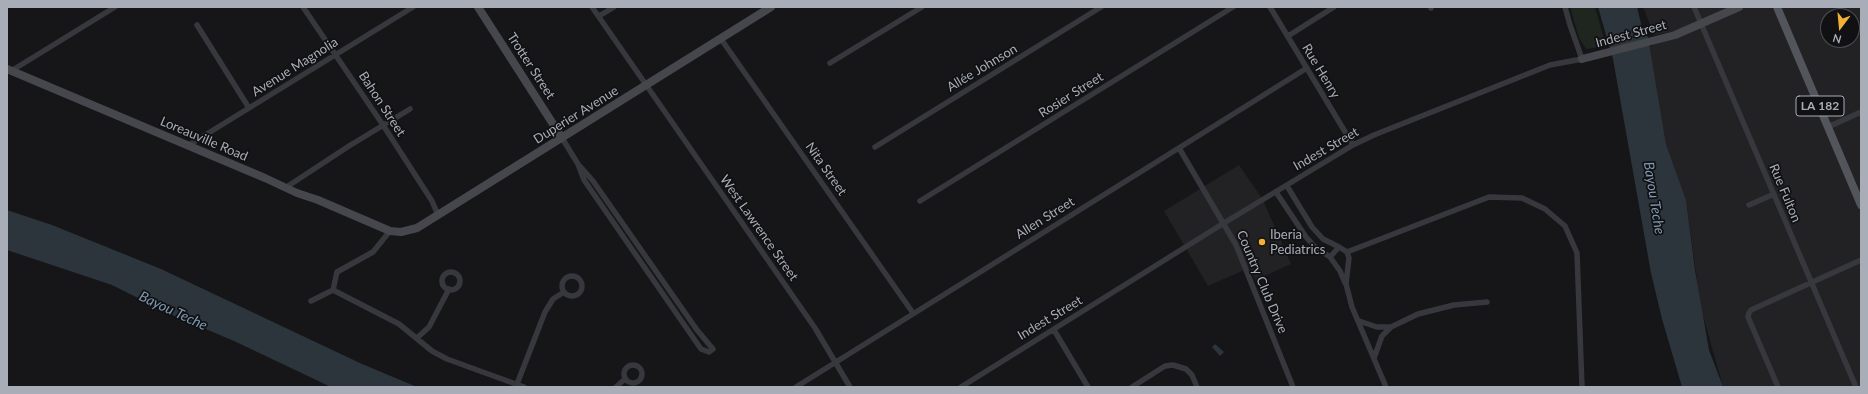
<!DOCTYPE html>
<html>
<head>
<meta charset="utf-8">
<style>
	body { margin:0 }
	#map { position:relative; width:1868px; height:394px; overflow:hidden; background:#161618; font-family:Lato,sans-serif }
	canvas { display:block }
	.frame { position:absolute; inset:0; border:8px solid #a8adb8; pointer-events:none }
	.north { position:absolute; left:1820px; top:8px; width:40px; height:40px; box-sizing:border-box; background:#111113; border:1px solid #4d4f55; border-radius:50%; rotate:196deg; font-size:11px; font-weight:700; line-height:16px; text-align:center; color:#a8adb8 }
	.north::after { content:''; display:block; margin:auto; width:14px; height:18px; background:#f2b134; clip-path:polygon(50% 0,100% 100%,50% 72%,0 100%) }
</style>
</head>
<body>
<div id="map">
<canvas width="1868" height="394"></canvas>
<div class="frame"></div>
<div class="north">N</div>
</div>
<script>
const ctx = document.querySelector('canvas').getContext('2d');
ctx.lineJoin = 'round';
function paint(path, color) {
  ctx.fillStyle = color;
  ctx.fill(path, 'evenodd');
}
function shape(rows) {
  const path = new Path2D();
  for (const r of rows) {
    if (r.length === 3) {
      path.moveTo(r[0] + r[2], r[1]);
      path.arc(r[0], r[1], r[2], 0, 2 * Math.PI);
      continue;
    }
    path.moveTo(r[0], r[1]);
    for (let i = 2; i < r.length; i += 2) path.lineTo(r[i], r[i + 1]);
  }
  return path;
}
function strokePath(path, color, width, dash) {
  ctx.strokeStyle = color;
  ctx.lineWidth = width;
  ctx.lineCap = dash ? 'butt' : 'round';
  ctx.setLineDash(dash || []);
  ctx.stroke(path);
}
function label(font, color, halo, rows, align = 'center') {
  ctx.font = font + ' Lato,sans-serif';
  ctx.lineWidth = 3.5;
  ctx.setLineDash([]);
  ctx.textBaseline = 'middle';
  ctx.strokeStyle = halo;
  ctx.fillStyle = color;
  for (const [text, x, y, turn = 0] of rows) {
    ctx.save();
    ctx.translate(x, y);
    ctx.rotate((+turn || 0) * Math.PI / 180);
    ctx.textAlign = isNaN(turn) ? turn : align;
    if (halo) ctx.strokeText(text, 0, 0);
    ctx.fillText(text, 0, 0);
    ctx.restore();
  }
}
paint(shape([
	[1643,7,1731,7,1677,31,1654,35],
	[1740,7,1861,7,1861,387,1723,387,1701,308,1686,200,1666,144,1649,47],
	[1828,16,1852,16,1852,40,1828,40],
	[1239,165,1263,200,1291,264,1256,280,1249,268,1208,286,1164,211]
]), '#222225');
paint(shape([
	[1570,7,1595,7,1606,46,1586,49,1579,38]
]), '#1e261f');
paint(shape([
	[1598,7,1643,7,1643,8,1666,144,1686,200,1695,270,1709,350,1723,387,1682,387,1662,319,1651,273,1613,59],
	[7,210,52,225,161,269,362,364,417,387,331,387,234,341,168,313,112,285,7,250],
	[1215,344,1224,352,1220,356,1212,347]
]), '#2c353c');
paint(shape([
	[1637,7,1643,7,1649,31,1643,32]
]), '#161618');
strokePath(shape([
	[303,7,383,125,432,201,438,215],
	[592,7,815,328,850,387],
	[1270,7,1353,145],
	[1431,7,1431,8],
	[1694,7,1856,387],
	[599,16,614,7],
	[197,25,249,108],
	[1288,36,1334,7],
	[721,39,913,313],
	[830,63,922,7],
	[11,71,115,7],
	[1828,127,1861,112],
	[562,138,578,164,593,181,697,330,713,349,709,352,701,349,584,180,578,164],
	[189,145,413,7],
	[875,147,1101,7],
	[1179,148,1236,245,1293,387],
	[1287,186,1312,227,1323,239,1339,247],
	[285,188,349,146,410,109],
	[1276,192,1306,237,1315,247,1330,257,1340,271,1345,283],
	[920,201,1233,7],
	[1749,205,1774,194],
	[1347,252,1489,197,1522,198,1545,209,1565,226,1577,253,1582,387],
	[1330,257,1339,247,1347,252,1349,258,1346,284,1352,307,1386,387],
	[451,281,9],
	[572,286,10],
	[333,290,399,324,432,351,447,359,524,387],
	[333,290,337,272,373,252,390,231],
	[311,301,333,290],
	[1359,321,1377,327,1391,327,1418,314,1454,305,1487,302],
	[1054,330,1088,387],
	[417,338,429,327,449,289],
	[1374,358,1382,336,1391,327],
	[633,374,9],
	[517,384,545,312,553,299,564,292],
	[616,387,625,379],
	[796,387,1307,68],
	[961,387,1224,223,1353,145,1374,135,1550,65,1582,59,1570,25,1565,7],
	[1132,387,1165,366,1173,365,1186,369,1192,375,1197,387],
	[1778,387,1748,317,1749,313,1751,310,1861,260]
]), '#37383d', 5.5);
strokePath(shape([
	[478,7,562,138],
	[1582,59,1675,35,1739,7],
	[7,69,265,178,297,193,318,200,390,231,401,232,417,228,771,7]
]), '#45474d', 8);
strokePath(shape([
	[1777,7,1861,205]
]), '#53555c', 8);
for (const [x, y, r, color] of [
	[1262,242,4,"#f2b134"]
]) {
  const dot = new Path2D();
  dot.arc(x, y, r, 0, 2 * Math.PI);
  ctx.fillStyle = color;
  ctx.fill(dot);
  strokePath(dot, '#111113', 1.5);
}
for (const [x, y, w] of [
	[1820,106,48]
]) {
  const box = new Path2D();
  box.roundRect(x - w / 2, y - 10, w, 20, 3);
  ctx.fillStyle = '#111113';
  ctx.fill(box);
  strokePath(box, '#a8adb8', 1);
}
label('bold 12px', '#a8adb8', null, [
	["LA 182",1820,106]
]);
label('13px', '#a8adb8', '#111113', [
	["Indest Street",1631,34,-15],
	["Trotter Street",531,66,57],
	["Avenue Magnolia",295,67,-32],
	["Allée Johnson",982,68,-31],
	["Rue Henry",1321,71,59],
	["Rosier Street",1071,95,-32],
	["Bahon Street",382,104,57],
	["Duperier Avenue",576,115,-32],
	["Loreauville Road",204,139,23],
	["Indest Street",1326,149,-30],
	["Nita Street",826,169,55],
	["Rue Fulton",1785,193,67],
	["Allen Street",1045,218,-32],
	["West Lawrence Street",759,228,55],
	["Country Club Drive",1262,282,67],
	["Indest Street",1050,318,-31]
]);
label('13px', '#a8adb8', '#111113', [
	["Iberia",1270,235],
	["Pediatrics",1270,250]
], 'left');
label('italic 14px', '#7f9bb3', '#111113', [
	["Bayou Teche",1654,198,81],
	["Bayou Teche",173,311,25]
]);
</script>
</body>
</html>
